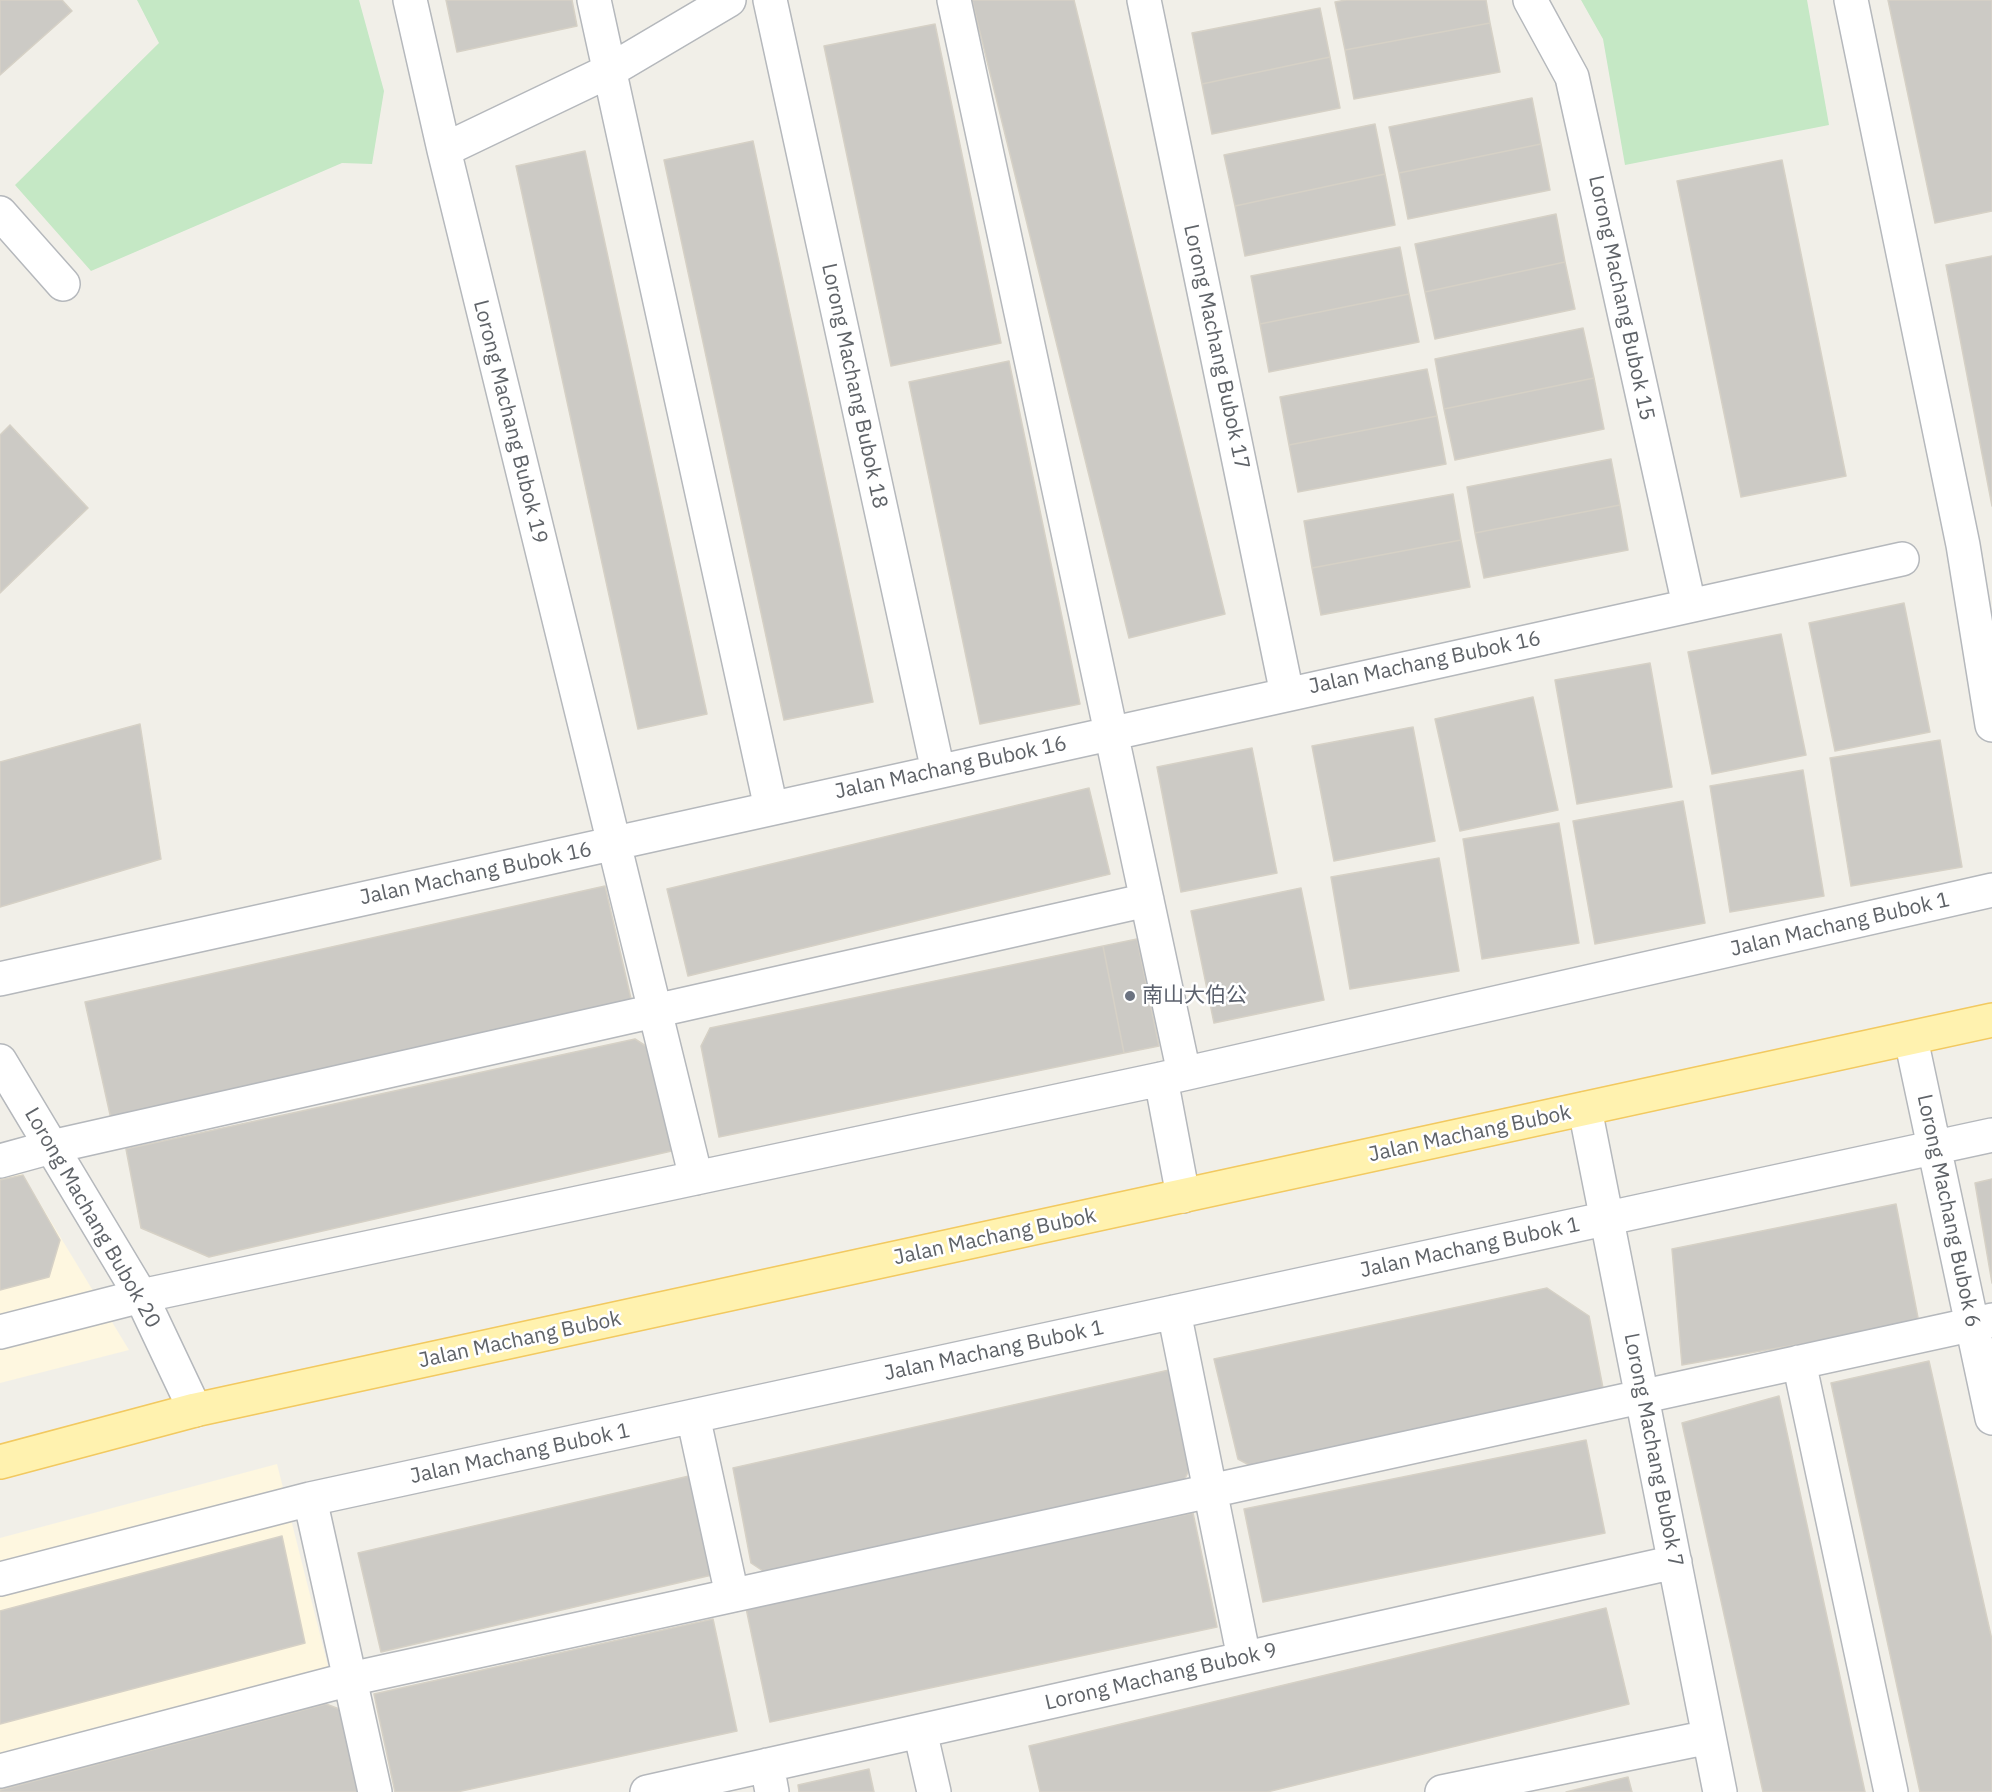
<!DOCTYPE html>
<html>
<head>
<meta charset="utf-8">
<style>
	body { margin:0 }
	canvas { display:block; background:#f1efe8 }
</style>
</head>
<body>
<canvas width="1992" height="1792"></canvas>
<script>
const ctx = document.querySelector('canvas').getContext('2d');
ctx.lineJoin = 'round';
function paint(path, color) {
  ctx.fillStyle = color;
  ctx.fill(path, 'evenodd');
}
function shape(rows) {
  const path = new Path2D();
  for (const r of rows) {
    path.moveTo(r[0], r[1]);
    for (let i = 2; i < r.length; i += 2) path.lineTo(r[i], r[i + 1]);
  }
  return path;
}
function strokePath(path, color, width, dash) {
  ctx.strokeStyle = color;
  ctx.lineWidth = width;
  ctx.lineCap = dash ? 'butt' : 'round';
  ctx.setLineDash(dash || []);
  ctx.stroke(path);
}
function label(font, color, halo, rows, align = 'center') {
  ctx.font = font + ' "IBM Plex Sans","Noto Sans SC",sans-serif';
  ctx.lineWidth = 5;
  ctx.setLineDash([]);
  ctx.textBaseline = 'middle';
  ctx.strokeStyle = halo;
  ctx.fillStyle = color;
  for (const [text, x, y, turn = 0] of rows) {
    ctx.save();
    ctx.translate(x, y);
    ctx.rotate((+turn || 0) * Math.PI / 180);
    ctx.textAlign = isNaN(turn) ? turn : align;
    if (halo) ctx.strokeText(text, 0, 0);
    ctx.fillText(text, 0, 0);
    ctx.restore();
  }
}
paint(shape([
	[5,1146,129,1350,0,1383,0,1147],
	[277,1464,335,1694,0,1784,0,1538]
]), '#fef7e0');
paint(shape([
	[137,0,359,0,384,91,372,164,342,163,91,271,15,185,159,43],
	[1581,0,1807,0,1829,125,1625,165,1603,39]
]), '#c5e8c5');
const building = shape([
	[0,0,62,0,72,11,0,75,0,0],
	[446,0,572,0,577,26,457,52,446,0],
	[972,0,1074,0,1225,614,1129,638,972,0],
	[1346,0,1486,0,1490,23,1345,50,1335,2,1346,0],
	[1888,0,1992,0,1992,211,1935,223,1888,0],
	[1320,8,1330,57,1202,84,1192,33,1320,8],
	[1490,23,1500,72,1354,99,1345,50,1490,23],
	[935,24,1001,343,891,366,824,46,935,24],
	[1330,57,1340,108,1212,134,1202,84,1330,57],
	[1532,98,1541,144,1399,173,1389,127,1532,98],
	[1375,124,1385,174,1235,206,1224,155,1375,124],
	[753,141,873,702,784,720,664,160,753,141],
	[1541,144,1550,190,1408,219,1399,173,1541,144],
	[585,151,707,714,638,729,516,166,585,151],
	[1782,160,1846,476,1741,497,1677,181,1782,160],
	[1385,174,1395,225,1245,256,1235,206,1385,174],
	[1556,214,1565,262,1425,292,1415,244,1556,214],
	[1400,247,1409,294,1260,324,1251,276,1400,247],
	[1992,256,1992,506,1946,265,1992,256],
	[1565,262,1575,309,1435,339,1425,292,1565,262],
	[1409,294,1419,342,1269,372,1260,324,1409,294],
	[1583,328,1594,378,1444,409,1435,359,1583,328],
	[1009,361,1080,704,980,724,909,382,1009,361],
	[1427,369,1437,416,1289,445,1280,397,1427,369],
	[1594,378,1604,429,1455,460,1444,409,1594,378],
	[1437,416,1446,464,1298,492,1289,445,1437,416],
	[10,425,88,508,0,593,0,435,10,425],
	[1611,459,1620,505,1475,533,1467,487,1611,459],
	[1453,494,1461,540,1312,568,1304,521,1453,494],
	[1620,505,1628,550,1484,578,1475,533,1620,505],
	[1461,540,1470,587,1321,615,1312,568,1461,540],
	[1904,603,1930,732,1835,751,1809,623,1904,603],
	[1781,634,1806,755,1712,774,1688,652,1781,634],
	[1650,663,1672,787,1577,804,1555,680,1650,663],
	[1533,697,1558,810,1460,831,1435,719,1533,697],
	[140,724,161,859,0,907,0,762,140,724],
	[1413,727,1435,841,1334,861,1312,746,1413,727],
	[1940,740,1962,867,1851,886,1830,758,1940,740],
	[1252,748,1277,873,1181,892,1157,767,1252,748],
	[1803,770,1824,896,1730,912,1710,786,1803,770],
	[1089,788,1110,874,688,976,667,889,1089,788],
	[1683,801,1705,923,1595,944,1573,821,1683,801],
	[1559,823,1579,943,1482,959,1463,839,1559,823],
	[1439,858,1459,971,1350,989,1331,877,1439,858],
	[605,886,632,1003,111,1119,85,1002,605,886],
	[1301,888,1324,1000,1214,1023,1191,911,1301,888],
	[1137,939,1159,1046,1124,1053,1103,946,1137,939],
	[1103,946,1124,1053,719,1137,701,1046,710,1028,1103,946],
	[635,1039,655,1052,676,1150,209,1257,141,1228,126,1149,635,1039],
	[23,1175,60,1240,49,1277,0,1290,0,1180,23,1175],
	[1992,1179,1992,1283,1975,1183,1992,1179],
	[1896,1204,1919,1323,1682,1365,1672,1249,1896,1204],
	[1547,1288,1589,1316,1603,1388,1251,1466,1238,1459,1214,1359,1547,1288],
	[1929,1361,1992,1640,1992,1792,1920,1792,1831,1383,1929,1361],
	[1169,1370,1189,1470,1183,1483,766,1573,751,1563,733,1468,1169,1370],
	[1779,1396,1865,1792,1763,1792,1682,1423,1779,1396],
	[1586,1440,1605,1533,1263,1602,1244,1509,1586,1440],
	[689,1476,712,1575,381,1652,358,1553,689,1476],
	[1193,1513,1217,1627,770,1722,746,1608,1193,1513],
	[282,1536,305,1643,0,1724,0,1611,282,1536],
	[1606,1608,1629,1704,1267,1792,1040,1792,1029,1746,1606,1608],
	[713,1619,737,1731,457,1792,395,1792,374,1694,713,1619],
	[326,1704,342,1710,363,1792,0,1792,0,1790,326,1704],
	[869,1769,874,1792,799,1792,798,1785,869,1769],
	[1628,1777,1632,1792,1566,1792,1628,1777]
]);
paint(building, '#cccac5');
strokePath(building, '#d6d1c6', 1.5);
const minor = shape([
	[410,0,444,150,696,1178],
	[594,0,771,808],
	[770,0,938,771],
	[954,0,1184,1073],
	[1144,0,1287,694],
	[1530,0,1572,77,1689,605],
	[1851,0,1963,545,1992,725],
	[444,150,609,71,729,0],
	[0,213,63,284],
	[0,979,1902,559],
	[1911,1039,1992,1418],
	[0,1061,141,1296,195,1410],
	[1161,1079,1183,1196],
	[1585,1109,1720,1792],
	[0,1161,51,1147,1147,900],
	[1174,1312,1244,1658],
	[0,1332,141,1296,1161,1079,1992,890],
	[1799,1362,1891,1792],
	[693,1416,732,1595],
	[310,1499,375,1792],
	[0,1579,310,1499,1992,1135],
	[920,1731,934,1792],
	[767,1765,772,1792],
	[0,1771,350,1679,1992,1320],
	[647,1792,1675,1562],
	[1442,1792,1709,1737]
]);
const major = shape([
	[0,1462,195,1410,1992,1020]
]);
strokePath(minor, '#b5b8bc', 36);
strokePath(major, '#f2c960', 36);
strokePath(minor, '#fff', 33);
strokePath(major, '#fff2af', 33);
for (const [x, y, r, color] of [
	[1130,996,6,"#6b7280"]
]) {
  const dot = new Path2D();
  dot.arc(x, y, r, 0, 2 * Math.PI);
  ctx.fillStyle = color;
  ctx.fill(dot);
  strokePath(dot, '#fff', 2);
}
label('21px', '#5f6368', '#fff', [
	["Lorong Machang Bubok 15",1621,298,78],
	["Lorong Machang Bubok 17",1216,347,78],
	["Lorong Machang Bubok 18",854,386,78],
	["Lorong Machang Bubok 19",510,422,76],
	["Jalan Machang Bubok 16",1425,663,-12],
	["Jalan Machang Bubok 16",951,768,-12],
	["Jalan Machang Bubok 16",476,874,-12],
	["Jalan Machang Bubok 1",1840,925,-13],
	["Jalan Machang Bubok",1470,1134,-12],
	["Lorong Machang Bubok 6",1948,1211,78],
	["Lorong Machang Bubok 20",92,1218,60],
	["Jalan Machang Bubok",995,1237,-12],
	["Jalan Machang Bubok 1",1470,1248,-12],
	["Jalan Machang Bubok",520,1340,-12],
	["Jalan Machang Bubok 1",994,1351,-12],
	["Lorong Machang Bubok 7",1653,1450,79],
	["Jalan Machang Bubok 1",520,1454,-12],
	["Lorong Machang Bubok 9",1161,1677,-13]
]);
label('21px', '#5b616d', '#fff', [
	["南山大伯公",1142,996]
], 'left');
</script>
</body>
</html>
